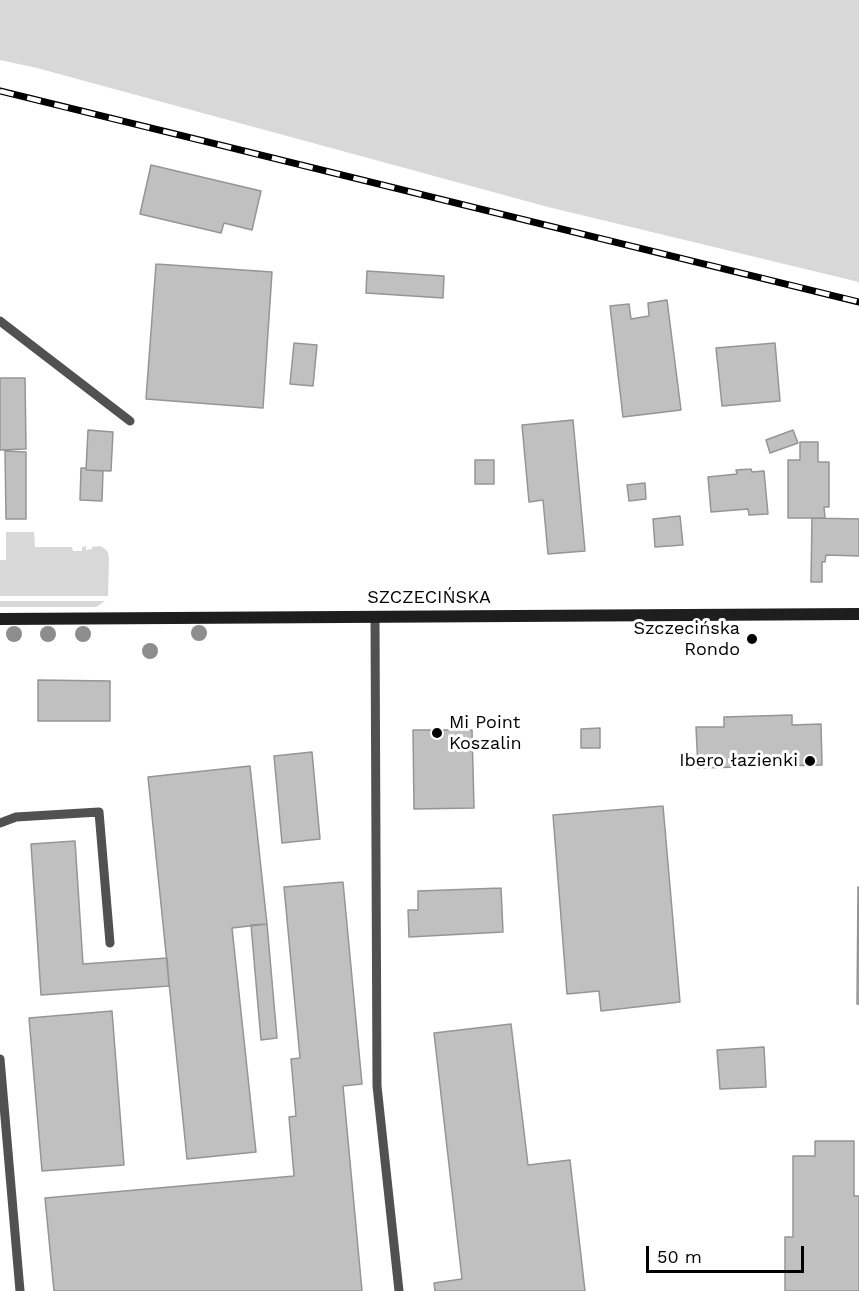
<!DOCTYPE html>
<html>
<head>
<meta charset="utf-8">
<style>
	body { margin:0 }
	#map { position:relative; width:859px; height:1291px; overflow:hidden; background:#fff; font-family:"Work Sans",sans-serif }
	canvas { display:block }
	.scale { position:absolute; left:646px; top:1246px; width:158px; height:27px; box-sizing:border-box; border:3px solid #000; border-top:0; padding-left:8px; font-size:18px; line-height:21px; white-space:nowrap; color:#000; -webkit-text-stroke:4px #fff; paint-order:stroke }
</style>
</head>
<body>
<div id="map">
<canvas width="859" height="1291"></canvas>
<div class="scale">50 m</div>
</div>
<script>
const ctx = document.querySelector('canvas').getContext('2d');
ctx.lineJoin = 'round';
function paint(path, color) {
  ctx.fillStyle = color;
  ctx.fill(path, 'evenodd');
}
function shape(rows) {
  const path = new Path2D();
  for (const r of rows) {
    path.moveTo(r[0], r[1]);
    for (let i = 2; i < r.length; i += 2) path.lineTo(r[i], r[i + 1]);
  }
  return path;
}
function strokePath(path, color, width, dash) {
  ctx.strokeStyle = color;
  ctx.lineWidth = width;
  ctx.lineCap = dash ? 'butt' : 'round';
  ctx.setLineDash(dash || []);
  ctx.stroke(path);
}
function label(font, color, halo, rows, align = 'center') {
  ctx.font = font + ' "Work Sans",sans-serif';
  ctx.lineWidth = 6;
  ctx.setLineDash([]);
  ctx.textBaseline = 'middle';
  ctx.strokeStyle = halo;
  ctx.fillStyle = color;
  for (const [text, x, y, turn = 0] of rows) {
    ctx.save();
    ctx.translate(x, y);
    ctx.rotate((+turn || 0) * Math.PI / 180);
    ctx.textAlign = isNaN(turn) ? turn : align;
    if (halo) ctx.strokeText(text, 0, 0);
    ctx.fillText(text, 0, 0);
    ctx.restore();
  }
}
paint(shape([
	[0,0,859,0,859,282,548,207,37,68,0,60],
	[6,532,34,532,35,547,72,547,73,551,82,551,82,547,86,546,86,550,92,549,92,547,100,546,105,549,108,552,109,560,108,596,0,596,0,560,6,560],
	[0,601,105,601,96,607,0,607]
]), '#d8d8d8');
const building = shape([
	[151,165,261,191,252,230,224,223,221,233,140,214,151,165],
	[156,264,272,272,263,408,146,399,156,264],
	[367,271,444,276,443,298,366,293,367,271],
	[667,300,681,410,623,417,610,306,629,304,631,319,649,316,648,303,667,300],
	[294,343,317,345,313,386,290,384,294,343],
	[775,343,780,401,722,406,716,348,775,343],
	[0,378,25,378,26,449,0,450,0,378],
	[573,420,585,551,548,554,543,500,529,502,522,425,573,420],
	[88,430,113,432,111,471,86,470,88,430],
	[793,430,798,443,770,453,766,440,793,430],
	[800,442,818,442,818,462,829,462,829,507,824,507,825,518,788,518,788,460,800,460,800,442],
	[5,451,26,452,26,519,6,519,5,451],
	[475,460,494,460,494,484,475,484,475,460],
	[81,468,86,468,86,470,103,471,102,501,80,500,81,468],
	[751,469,752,472,764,471,768,514,749,515,748,509,711,512,708,477,737,474,736,470,751,469],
	[645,483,646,499,629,501,627,485,645,483],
	[680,516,683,545,655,547,653,519,680,516],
	[812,518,859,519,859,556,826,555,825,562,822,562,822,582,811,582,812,518],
	[38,680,110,681,110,721,38,721,38,680],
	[792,715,792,725,821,724,822,765,698,768,696,727,724,727,724,717,792,715],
	[600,728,600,748,581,748,581,729,600,728],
	[413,730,472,730,474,808,414,809,413,730],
	[312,752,320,839,282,843,274,756,312,752],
	[250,766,267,924,232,928,256,1152,187,1159,148,777,250,766],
	[663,806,680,1002,601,1011,599,991,567,994,553,815,663,806],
	[75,841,83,964,167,958,169,986,41,995,31,844,75,841],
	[343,882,362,1084,343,1086,362,1291,54,1291,45,1198,294,1176,289,1117,296,1116,291,1059,300,1058,284,887,343,882],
	[858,887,859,887,859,1004,857,1004,858,887],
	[501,888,503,932,409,937,408,910,418,910,418,891,501,888],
	[267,924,277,1038,261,1040,251,925,267,924],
	[112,1011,124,1165,42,1171,29,1018,112,1011],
	[511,1024,528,1165,570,1160,585,1291,435,1291,434,1283,462,1279,434,1033,511,1024],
	[764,1047,766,1087,720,1089,717,1050,764,1047],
	[815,1141,854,1141,854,1196,859,1196,859,1291,785,1291,785,1237,793,1237,793,1156,815,1156,815,1141]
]);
paint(building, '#c0c0c0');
strokePath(building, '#959595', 1.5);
strokePath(shape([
	[0,321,130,421],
	[375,616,377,1086,399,1291],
	[0,823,16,817,99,812,110,943],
	[0,1059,20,1291]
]), '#515151', 9);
strokePath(shape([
	[0,619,859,614]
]), '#1e1e1e', 12);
const rail = shape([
	[0,91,859,302]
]);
strokePath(rail, '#000', 7);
strokePath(rail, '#fff', 4.5, [14]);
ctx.fillStyle = '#8d8d8d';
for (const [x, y] of [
	[199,633],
	[14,634],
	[48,634],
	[83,634],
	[150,651]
]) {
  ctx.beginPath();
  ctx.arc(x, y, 8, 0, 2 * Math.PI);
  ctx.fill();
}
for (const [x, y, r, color] of [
	[752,639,6,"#000"],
	[437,733,6,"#000"],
	[810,761,6,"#000"]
]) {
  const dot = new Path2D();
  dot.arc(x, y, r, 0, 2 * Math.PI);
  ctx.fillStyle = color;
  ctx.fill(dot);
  strokePath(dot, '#fff', 2);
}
label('18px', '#000', '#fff', [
	["SZCZECIŃSKA",429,598]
]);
label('18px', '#000', '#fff', [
	["Szczecińska",740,629],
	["Rondo",740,650],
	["Mi Point",449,723,"left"],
	["Koszalin",449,744,"left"],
	["Ibero łazienki",798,761]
], 'right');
</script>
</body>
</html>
